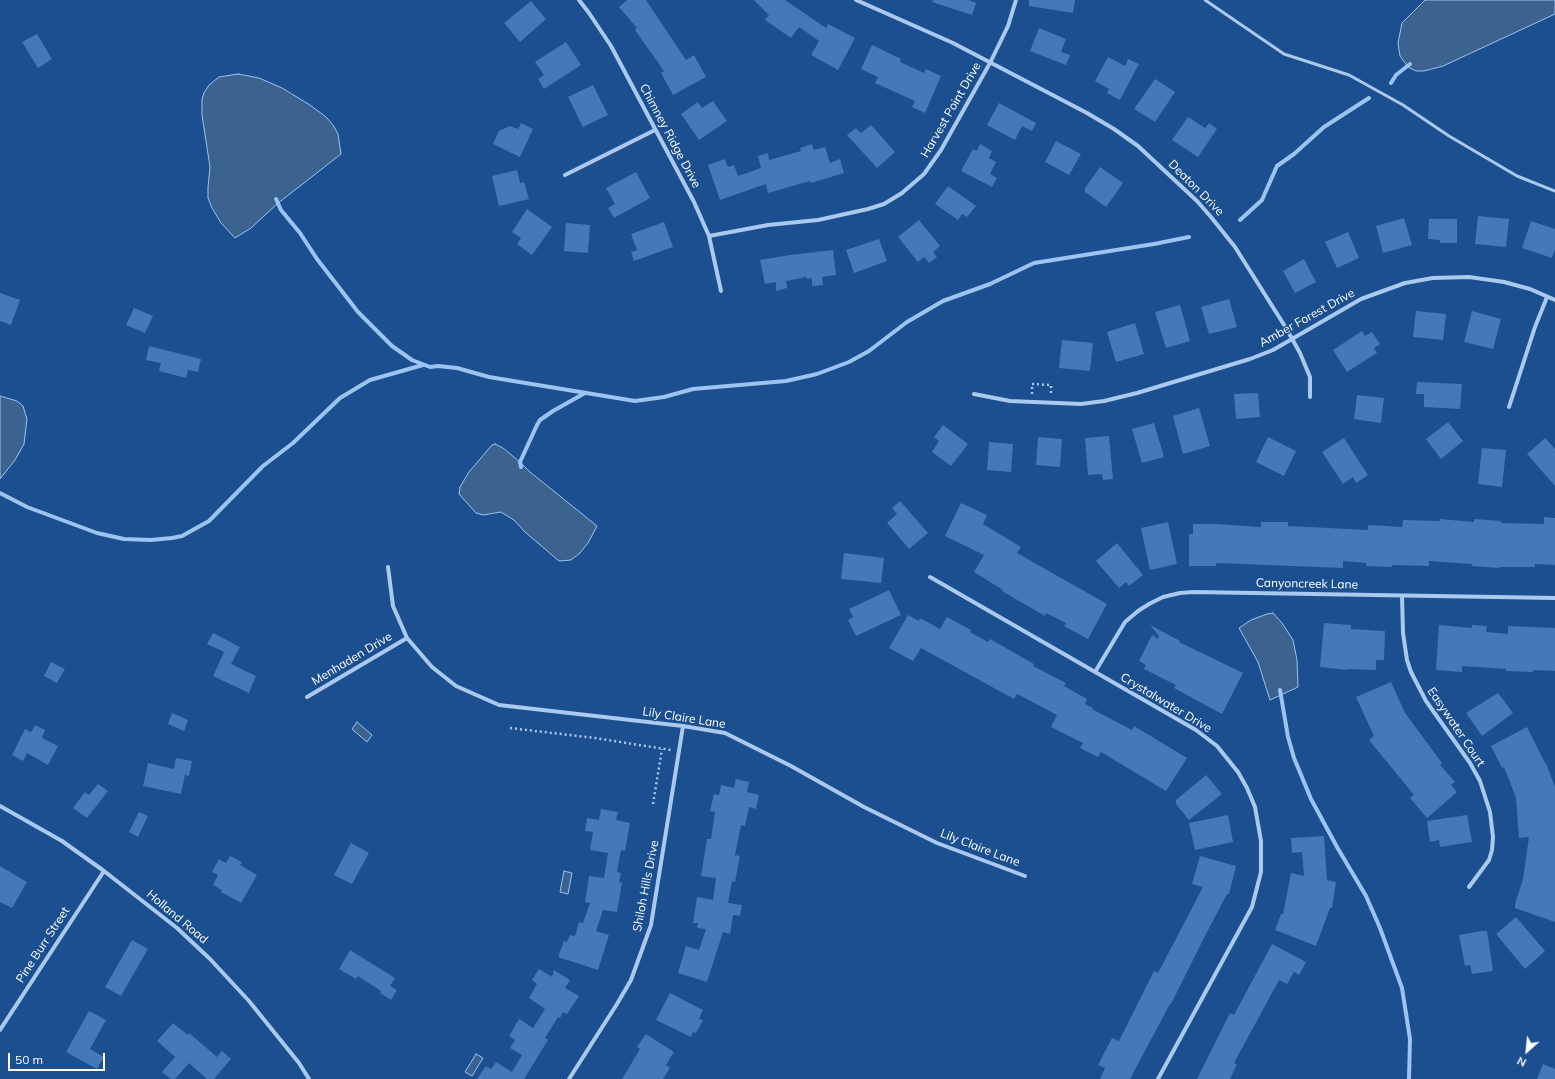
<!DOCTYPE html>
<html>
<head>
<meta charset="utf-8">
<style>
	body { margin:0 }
	#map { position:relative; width:1555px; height:1079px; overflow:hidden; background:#1b4f8f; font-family:Mulish,sans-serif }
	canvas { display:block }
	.north { position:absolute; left:1507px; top:1031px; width:40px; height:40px; -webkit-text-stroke:3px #1b4f8f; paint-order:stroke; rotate:207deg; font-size:11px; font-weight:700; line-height:16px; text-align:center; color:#fff }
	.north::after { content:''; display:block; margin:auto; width:14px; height:18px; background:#fff; clip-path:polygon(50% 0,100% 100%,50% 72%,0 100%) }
	.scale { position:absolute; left:8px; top:1053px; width:97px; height:18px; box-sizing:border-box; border:2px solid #fff; border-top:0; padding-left:5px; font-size:12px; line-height:14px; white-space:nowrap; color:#fff; -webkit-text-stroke:3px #1b4f8f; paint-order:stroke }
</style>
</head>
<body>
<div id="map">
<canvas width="1555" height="1079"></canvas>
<div class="north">N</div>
<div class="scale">50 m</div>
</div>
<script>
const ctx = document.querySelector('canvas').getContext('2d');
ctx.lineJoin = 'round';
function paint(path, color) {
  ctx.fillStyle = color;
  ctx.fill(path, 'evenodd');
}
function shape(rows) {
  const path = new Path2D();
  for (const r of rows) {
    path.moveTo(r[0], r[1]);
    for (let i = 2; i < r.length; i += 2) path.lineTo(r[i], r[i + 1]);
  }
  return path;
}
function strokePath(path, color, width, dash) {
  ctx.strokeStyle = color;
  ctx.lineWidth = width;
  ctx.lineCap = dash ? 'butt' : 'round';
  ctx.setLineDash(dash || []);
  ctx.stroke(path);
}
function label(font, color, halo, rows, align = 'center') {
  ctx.font = font + ' Mulish,sans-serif';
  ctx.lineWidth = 3;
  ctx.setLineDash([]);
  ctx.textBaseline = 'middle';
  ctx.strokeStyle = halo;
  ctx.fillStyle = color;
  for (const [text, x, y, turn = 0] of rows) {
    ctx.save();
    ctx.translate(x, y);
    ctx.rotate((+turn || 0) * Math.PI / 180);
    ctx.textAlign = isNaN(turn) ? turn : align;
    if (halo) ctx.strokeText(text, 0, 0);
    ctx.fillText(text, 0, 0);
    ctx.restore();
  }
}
const water = shape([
	[1425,0,1555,0,1555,14,1443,66,1424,71,1416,71,1408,67,1400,56,1398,43,1402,23,1425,0],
	[238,74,259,78,282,88,310,105,326,117,333,125,338,134,341,154,277,204,251,228,235,238,221,223,212,208,208,198,208,187,210,167,202,115,202,99,204,93,209,85,219,77,238,74],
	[0,396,17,401,23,406,27,419,24,444,15,460,0,479,0,396],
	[495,444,503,448,520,462,530,472,597,526,588,543,580,553,571,560,559,561,525,532,514,520,501,512,483,515,476,513,459,494,460,487,469,472,492,445,495,444],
	[1273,613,1282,623,1293,640,1297,660,1298,687,1270,700,1258,662,1239,628,1251,620,1267,614,1273,613],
	[357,722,372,735,367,742,352,729,357,722],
	[564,871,572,873,568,894,560,892,564,871],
	[476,1054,483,1058,472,1076,465,1072,476,1054]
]);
paint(water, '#3c6290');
strokePath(water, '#9cc4f0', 1);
strokePath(shape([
	[1391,83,1396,75,1410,64],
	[276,199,281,210,300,233,317,259,358,312,392,346,412,360,430,367,438,366,457,368,489,377,635,401,664,397,693,389,786,381,817,374,849,362,869,351,907,322,943,301,990,284,1034,263,1154,244,1189,237],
	[1240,220,1262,200,1277,166,1294,154,1324,127,1369,98],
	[521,467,520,462,537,425,540,420,553,411,585,393],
	[0,493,27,507,97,533,124,539,151,540,172,538,182,536,209,521,263,466,293,443,340,398,370,380,423,365],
	[1280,690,1288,737,1294,758,1304,782,1311,799,1337,847,1366,896,1380,928,1402,988,1410,1039,1409,1079]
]), '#9cc4f0', 4);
paint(shape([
	[627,0,646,0,686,60,694,55,706,77,673,95,661,73,664,71,635,30,637,28,619,7],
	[754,0,785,0,826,28,828,24,855,38,838,70,811,55,819,41,799,27,791,38,765,20,769,15],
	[933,0,968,0,976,3,972,15,932,2],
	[1029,0,1075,0,1073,13,1029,6],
	[531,1,546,19,520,42,504,23],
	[1039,28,1066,39,1061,52,1070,55,1066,65,1030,51],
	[37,34,52,59,38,68,22,42],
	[566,42,581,65,544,89,538,79,544,75,535,62],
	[872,45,901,59,900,62,924,73,926,69,941,76,925,113,912,107,915,101,875,83,878,77,861,69],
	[1108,57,1125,66,1128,59,1139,64,1120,100,1107,93,1109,89,1095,81],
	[1155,79,1175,92,1155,122,1134,109],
	[593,85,608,115,583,127,568,97],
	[713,101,727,121,699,140,681,114,698,102,702,108],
	[999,103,1036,123,1032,131,1022,126,1015,140,987,125],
	[1188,117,1205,128,1209,123,1217,129,1198,157,1172,140],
	[521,123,533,129,520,157,493,144,499,131,510,126,518,129],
	[871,125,895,152,877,168,847,135,856,128,861,133],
	[1056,141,1081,154,1069,175,1045,162],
	[812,144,814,150,825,147,830,163,840,159,844,173,811,183,810,181,768,193,766,184,720,200,708,165,725,159,728,167,734,165,738,176,761,168,758,156,768,153,769,160,801,151,800,148],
	[980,144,992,151,989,158,996,162,990,174,997,178,992,187,961,171,973,149,977,151],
	[1100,167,1123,183,1106,207,1085,192,1085,188],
	[517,170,520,183,524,182,529,199,499,206,492,176],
	[636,172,650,198,614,218,608,208,615,204,606,188],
	[948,186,976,206,967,217,962,214,958,220,935,204],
	[527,209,552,227,532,255,517,244,521,238,512,232],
	[1478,216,1509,219,1506,247,1475,244],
	[1404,218,1412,245,1383,253,1376,226],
	[1429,219,1457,219,1457,243,1440,243,1440,240,1428,239],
	[919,220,940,246,933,252,937,257,929,263,924,257,918,262,898,237],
	[1531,221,1555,229,1555,249,1552,258,1522,248],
	[664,222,673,247,634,261,631,252,637,250,631,234],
	[566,223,590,225,588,253,564,251],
	[1348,232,1359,258,1337,268,1325,242],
	[879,239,887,261,854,273,846,250],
	[833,250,836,275,822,277,823,285,812,286,812,278,807,279,806,277,786,281,787,288,776,291,776,282,765,284,760,260,790,255],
	[1304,259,1316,282,1295,293,1283,271],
	[0,293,20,300,11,325,0,321],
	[1229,299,1237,327,1209,334,1201,307],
	[1180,305,1190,341,1166,348,1155,312],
	[134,308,153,316,145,333,126,325],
	[1416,311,1446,314,1443,340,1413,337],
	[1472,311,1501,319,1493,349,1464,342],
	[1135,323,1144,354,1116,362,1107,332],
	[1362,331,1365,336,1372,332,1380,344,1374,348,1377,353,1347,372,1333,350],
	[1062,340,1093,343,1090,371,1059,368],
	[149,346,201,359,198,372,188,370,186,378,159,371,161,363,146,360],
	[1417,382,1462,384,1460,409,1424,407,1424,394,1416,394],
	[1258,393,1260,417,1236,419,1234,394],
	[1357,395,1384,398,1381,423,1354,419],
	[1199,408,1210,446,1183,454,1173,416],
	[1448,422,1463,441,1441,459,1426,439],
	[1154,423,1164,457,1142,463,1132,429],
	[943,425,968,444,951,466,932,452,939,441,934,437],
	[1109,436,1113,479,1103,480,1102,474,1088,475,1085,438],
	[1038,437,1062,439,1060,467,1036,465],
	[1268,437,1296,451,1284,476,1256,462],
	[1344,438,1368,475,1356,483,1353,477,1343,484,1322,452],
	[1545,438,1555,449,1555,486,1527,454],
	[989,442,1013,444,1011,472,987,470],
	[1482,448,1506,450,1502,487,1478,484],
	[900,501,928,533,909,549,887,523,897,514,892,508],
	[961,503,987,515,983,524,1021,547,1017,553,1107,604,1088,639,1064,626,1066,623,1046,613,1045,616,1033,609,1002,591,1003,590,974,572,984,555,945,536],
	[1544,517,1555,518,1555,565,1535,564,1535,567,1499,567,1499,568,1472,566,1472,564,1429,561,1429,566,1392,565,1392,567,1366,566,1366,563,1343,561,1343,568,1216,563,1216,566,1189,566,1189,534,1193,534,1193,524,1215,524,1261,527,1261,522,1288,522,1288,526,1368,530,1368,525,1402,527,1403,520,1440,521,1440,519,1474,522,1474,519,1501,521,1501,523,1544,524],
	[1168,522,1177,564,1150,570,1141,528],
	[1117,543,1143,575,1129,586,1126,582,1119,588,1096,561],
	[844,553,884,558,881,583,841,579],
	[889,590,901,615,856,636,848,620,853,617,849,609],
	[908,615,919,621,920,618,940,629,947,617,971,630,970,632,988,642,990,639,1034,664,1033,666,1066,683,1064,686,1087,699,1085,704,1093,708,1092,709,1132,730,1134,726,1187,758,1166,791,1101,752,1098,757,1080,748,1083,743,1051,727,1057,715,1017,694,1014,699,921,648,913,661,889,648],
	[1324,623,1351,625,1351,629,1385,631,1384,660,1376,660,1376,670,1347,669,1347,670,1320,667],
	[1150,625,1180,641,1179,642,1243,673,1222,714,1174,688,1176,685,1144,669,1146,665,1139,661,1152,635,1158,639,1159,636],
	[1439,625,1472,628,1472,625,1487,626,1486,632,1508,634,1508,626,1555,628,1555,671,1533,670,1533,672,1506,671,1506,669,1462,666,1462,672,1436,670],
	[213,633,240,647,231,664,256,676,249,693,213,676,224,652,207,644],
	[51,662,65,669,57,683,44,676],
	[1391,682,1405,713,1442,763,1440,765,1455,782,1451,785,1457,792,1427,818,1410,798,1414,795,1369,740,1374,736,1356,697],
	[1498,693,1513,713,1482,736,1466,713],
	[172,713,188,720,184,731,168,724],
	[35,725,45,730,42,738,58,746,48,765,27,753,23,761,12,755,25,729,31,732],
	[1527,727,1545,763,1546,763,1555,787,1555,922,1515,908,1515,904,1523,879,1529,837,1519,838,1516,798,1504,767,1502,768,1491,746],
	[176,758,192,761,189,776,185,775,181,794,143,786,148,763,174,769],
	[1206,775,1222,794,1189,820,1176,804,1176,800],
	[736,779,749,782,747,792,759,795,756,809,749,807,745,826,741,825,735,855,740,856,735,882,732,881,728,903,742,905,740,916,733,915,730,934,723,932,707,982,678,973,686,946,699,950,706,929,697,928,698,923,693,923,697,897,713,900,716,878,701,876,707,839,711,839,714,819,715,812,710,811,714,794,719,795,721,785,734,788],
	[98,784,108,791,87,818,73,808,85,792,89,795],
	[601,809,618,812,616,820,630,823,625,851,621,850,617,872,621,873,619,882,622,883,617,912,603,910,596,931,609,935,598,970,558,957,564,941,567,942,570,935,575,936,579,922,583,923,590,903,585,902,589,876,604,878,608,853,590,850,593,832,585,831,587,818,599,820],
	[139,812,148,816,138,837,129,832],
	[1228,815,1233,842,1195,850,1189,823],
	[1467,815,1472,842,1440,847,1439,840,1430,842,1427,821],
	[1324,836,1327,880,1336,882,1332,908,1330,908,1316,946,1275,930,1281,914,1283,914,1291,873,1304,876,1302,852,1292,853,1291,838],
	[351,843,369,853,352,884,334,875],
	[230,856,242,862,240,865,257,875,241,903,221,892,222,890,213,885,218,875,212,872,219,859,226,863],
	[1200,856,1236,866,1229,894,1227,894,1206,934,1171,1004,1170,1004,1130,1079,1100,1079,1105,1068,1098,1065,1112,1038,1119,1041,1154,971,1158,973,1203,887,1192,884],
	[0,866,27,882,12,908,0,902],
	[1516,917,1545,951,1525,969,1496,934],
	[1482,931,1487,931,1493,971,1472,974,1470,965,1465,966,1459,935],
	[132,940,148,949,121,996,105,987],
	[1272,944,1306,962,1299,975,1294,972,1287,984,1279,980,1234,1063,1237,1064,1230,1079,1197,1079,1230,1013,1234,1015],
	[350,950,395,978,390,986,397,990,391,1000,380,993,381,991,358,976,356,979,339,969],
	[539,969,552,977,554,970,570,980,565,988,579,996,567,1014,563,1012,560,1018,558,1017,545,1038,548,1040,524,1079,477,1079,486,1066,491,1069,496,1062,512,1072,522,1055,510,1048,515,1040,509,1036,519,1019,533,1028,545,1009,529,998,537,984,532,980],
	[670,993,703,1010,699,1019,703,1020,696,1033,693,1032,691,1037,656,1020],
	[89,1011,106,1020,90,1049,104,1057,97,1069,66,1052],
	[173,1023,188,1035,189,1033,217,1057,222,1051,231,1059,214,1079,207,1079,189,1063,175,1079,171,1079,162,1072,175,1057,157,1041],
	[646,1034,674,1052,666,1065,670,1068,663,1079,622,1079,640,1049,637,1047],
	[1543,1064,1555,1069,1555,1079,1537,1079]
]), '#4478b7');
strokePath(shape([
	[1032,394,1032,384,1051,385,1051,395],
	[510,728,595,738,671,750],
	[653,804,662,749]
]), '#a9c9ee', 2.5, [2, 3]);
strokePath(shape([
	[1205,0,1284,54,1349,75,1403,105,1449,136,1517,176,1555,191]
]), '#a9c9ee', 3);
strokePath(shape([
	[579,0,589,13,611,46,694,202,709,236,721,291],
	[856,0,953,43,1087,113,1114,129,1138,146,1197,201,1211,217,1235,247,1286,328,1300,353,1310,377,1310,397],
	[565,175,655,130],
	[709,236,768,225,818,220,868,209,884,204,902,193,924,174,941,150,990,63,1008,26,1016,0],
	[974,394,1010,401,1081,404,1104,401,1137,393,1250,359,1273,350,1361,299,1405,283,1433,278,1469,277,1504,282,1530,289,1555,300],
	[1509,407,1535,327,1547,297],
	[388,567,393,606,407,638,432,667,456,686,499,705,683,726,725,733,791,766,864,807,937,843,1025,876],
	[930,577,1196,730,1217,746,1238,772,1247,788,1255,807,1261,841,1261,872,1252,907,1158,1079],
	[1402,596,1403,633,1407,660,1411,672,1426,701,1470,763,1480,781,1490,812,1493,837,1492,850,1489,860,1469,887],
	[1095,672,1125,622,1138,611,1149,604,1163,597,1180,593,1193,592,1555,598],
	[307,697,407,638],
	[0,806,62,841,104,871,177,928,210,959,249,1001,299,1063,309,1079],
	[0,1030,104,871],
	[569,1079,617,1004,631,980,651,925,683,726]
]), '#a9c9ee', 4);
label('12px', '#fff', '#1b4f8f', [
	["Harvest Point Drive",951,110,-60],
	["Chimney Ridge Drive",670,136,62],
	["Deaton Drive",1196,188,45],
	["Amber Forest Drive",1307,318,-29],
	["Canyoncreek Lane",1307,584,1],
	["Menhaden Drive",352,659,-31],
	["Crystalwater Drive",1166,703,31],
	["Lily Claire Lane",684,718,9],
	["Easywater Court",1456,727,56],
	["Lily Claire Lane",980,848,21],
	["Shiloh Hills Drive",646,886,-79],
	["Holland Road",177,917,40],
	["Pine Burr Street",43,945,-57]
]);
</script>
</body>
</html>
